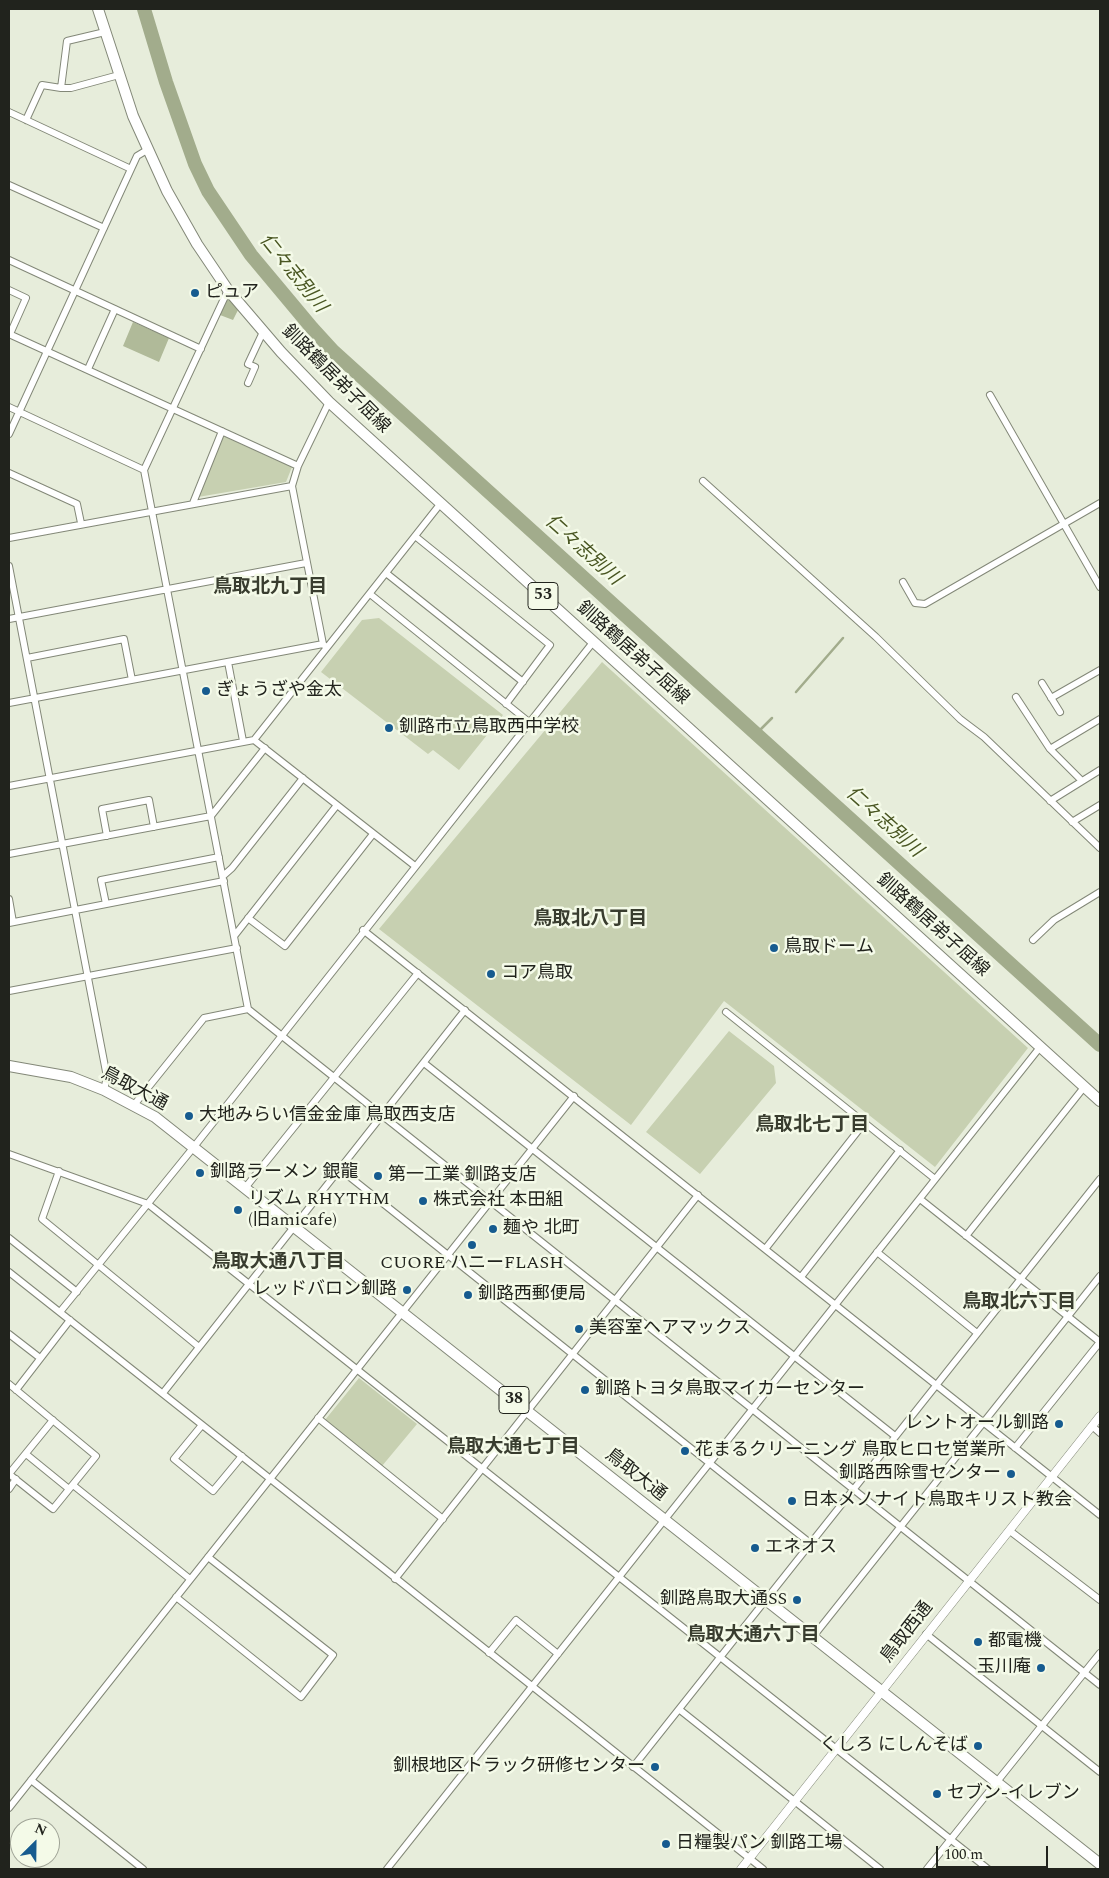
<!DOCTYPE html>
<html>
<head>
<meta charset="utf-8">
<style>
	body { margin:0 }
	#map { position:relative; width:1109px; height:1878px; overflow:hidden; background:#e7eddb; font-family:Spectral,serif }
	canvas { display:block }
	.frame { position:absolute; inset:0; border:10px solid #21231d; pointer-events:none }
	.north { position:absolute; left:10px; top:1818px; width:50px; height:50px; box-sizing:border-box; background:#f4fae8; border:1px solid #a0a497; border-radius:50%; rotate:23deg; font-size:14px; font-weight:700; line-height:20px; text-align:center; color:#21231d }
	.north::after { content:''; display:block; margin:auto; width:18px; height:22px; background:#165b8f; clip-path:polygon(50% 0,100% 100%,50% 72%,0 100%) }
	.scale { position:absolute; left:936px; top:1846px; width:112px; height:22px; box-sizing:border-box; border:2px solid #21231d; border-top:0; padding-left:6px; font-size:15px; line-height:18px; white-space:nowrap; color:#21231d; -webkit-text-stroke:4px #f4fae8; paint-order:stroke }
</style>
</head>
<body>
<div id="map">
<canvas width="1109" height="1878"></canvas>
<div class="frame"></div>
<div class="north">N</div>
<div class="scale">100 m</div>
</div>
<script>
const ctx = document.querySelector('canvas').getContext('2d');
ctx.lineJoin = 'round';
function paint(path, color) {
  ctx.fillStyle = color;
  ctx.fill(path, 'evenodd');
}
function shape(rows) {
  const path = new Path2D();
  for (const r of rows) {
    path.moveTo(r[0], r[1]);
    for (let i = 2; i < r.length; i += 2) path.lineTo(r[i], r[i + 1]);
  }
  return path;
}
function strokePath(path, color, width, dash) {
  ctx.strokeStyle = color;
  ctx.lineWidth = width;
  ctx.lineCap = dash ? 'butt' : 'round';
  ctx.setLineDash(dash || []);
  ctx.stroke(path);
}
function label(font, color, halo, rows, align = 'center') {
  ctx.font = font + ' Spectral,"Noto Sans JP",serif';
  ctx.lineWidth = 5;
  ctx.setLineDash([]);
  ctx.textBaseline = 'middle';
  ctx.strokeStyle = halo;
  ctx.fillStyle = color;
  for (const [text, x, y, turn = 0] of rows) {
    ctx.save();
    ctx.translate(x, y);
    ctx.rotate((+turn || 0) * Math.PI / 180);
    ctx.textAlign = isNaN(turn) ? turn : align;
    if (halo) ctx.strokeText(text, 0, 0);
    ctx.fillText(text, 0, 0);
    ctx.restore();
  }
}
paint(shape([
	[223,436,292,467,286,482,198,497],
	[379,618,503,715,459,770,433,750,428,754,321,672,362,620],
	[602,662,1028,1048,935,1167,724,1001,631,1125,379,929],
	[729,1031,774,1066,776,1083,700,1174,646,1132],
	[359,1378,417,1424,382,1466,325,1420]
]), '#c7d0b1');
paint(shape([
	[228,297,238,310,233,320,220,315],
	[133,322,169,338,159,362,123,346]
]), '#b0ba99');
strokePath(shape([
	[796,692,843,638],
	[756,734,772,718]
]), '#a2ac8c', 2.5);
strokePath(shape([
	[144,9,166,82,195,164,208,191,251,255,312,328,333,351,1100,1045]
]), '#a2ac8c', 14);
const minor = shape([
	[105,32,67,41,61,88,71,88,119,75],
	[9,112,131,169],
	[26,120,42,85,61,88],
	[9,185,104,228],
	[9,260,201,349],
	[9,290,26,298,10,334],
	[228,290,144,470,248,1009,1100,1685],
	[9,334,298,466],
	[88,369,115,309],
	[248,383,255,367,248,364,263,332],
	[990,395,1100,587],
	[9,407,144,470],
	[9,434,137,156,147,150],
	[9,473,77,504,81,523],
	[703,481,876,637,960,719,984,737,1100,848],
	[193,503,222,431],
	[415,536,550,645,506,704],
	[9,538,292,486],
	[9,566,107,1077,104,1090],
	[386,573,523,682],
	[903,582,915,603,925,604,1100,503],
	[370,594,529,722],
	[9,619,306,563],
	[325,646,323,644,292,486,298,466,329,402],
	[27,658,124,639,132,680],
	[228,662,243,741],
	[1042,683,1060,712],
	[1016,697,1050,749,1082,781],
	[1051,698,1100,670],
	[9,703,323,644],
	[254,740,415,866],
	[1050,749,1100,719],
	[9,786,254,740,441,503],
	[1050,801,1100,770],
	[1072,822,1100,805],
	[107,836,102,809,149,800,154,827],
	[9,854,211,816,265,748],
	[223,876,232,868,303,778],
	[9,899,13,922],
	[106,904,101,880,219,857],
	[248,918,285,946,373,834],
	[9,923,224,881],
	[363,930,1100,1515],
	[235,935,337,805],
	[1033,940,1054,920,1100,892],
	[9,991,237,948],
	[726,1012,935,1179],
	[424,1063,895,1436],
	[134,1105,204,1018,248,1009],
	[9,1154,148,1204,988,1869],
	[341,1170,810,1543],
	[59,1171,42,1219,199,1347],
	[245,1188,418,973],
	[920,1199,1100,1342],
	[966,1236,1085,1086],
	[9,1238,77,1292],
	[766,1248,865,1122],
	[877,1252,977,1333],
	[9,1272,763,1869],
	[801,1277,900,1150],
	[60,1312,193,1148,594,641],
	[9,1334,40,1358],
	[9,1384,96,1456,53,1509,9,1474,53,1420],
	[16,1390,70,1320],
	[163,1393,465,1010],
	[318,1418,443,1519],
	[202,1425,174,1459,213,1491,242,1456],
	[1092,1426,1100,1433],
	[1015,1448,1100,1342],
	[26,1454,69,1489],
	[73,1485,190,1579],
	[9,1489,16,1479],
	[1010,1531,1100,1600],
	[395,1579,698,1195],
	[176,1597,301,1697,333,1655,208,1557],
	[926,1634,1100,1772],
	[812,1638,1100,1276],
	[489,1653,516,1620,558,1654],
	[680,1710,880,1869],
	[633,1767,1100,1179],
	[31,1780,143,1869],
	[9,1808,574,1096],
	[387,1869,1041,1046],
	[927,1869,1100,1653]
]);
const tertiary = shape([
	[741,1869,1100,1416]
]);
const primary = shape([
	[98,9,133,116,167,191,197,244,228,290,281,352,329,402,1100,1101]
]);
const trunk = shape([
	[9,1066,71,1077,104,1090,155,1117,1100,1864]
]);
strokePath(minor, '#838878', 8);
strokePath(tertiary, '#838878', 9);
strokePath(primary, '#838878', 12);
strokePath(trunk, '#838878', 12);
strokePath(minor, '#fff', 6);
strokePath(tertiary, '#fff', 8);
strokePath(primary, '#fff', 10);
strokePath(trunk, '#fff', 10);
for (const [x, y, r, color] of [
	[195,293,5,"#165b8f"],
	[206,691,5,"#165b8f"],
	[389,728,5,"#165b8f"],
	[774,948,5,"#165b8f"],
	[491,974,5,"#165b8f"],
	[189,1116,5,"#165b8f"],
	[200,1173,5,"#165b8f"],
	[378,1176,5,"#165b8f"],
	[423,1201,5,"#165b8f"],
	[238,1210,5,"#165b8f"],
	[493,1229,5,"#165b8f"],
	[472,1245,5,"#165b8f"],
	[407,1290,5,"#165b8f"],
	[468,1295,5,"#165b8f"],
	[579,1329,5,"#165b8f"],
	[585,1390,5,"#165b8f"],
	[1059,1424,5,"#165b8f"],
	[685,1451,5,"#165b8f"],
	[1011,1474,5,"#165b8f"],
	[792,1501,5,"#165b8f"],
	[755,1548,5,"#165b8f"],
	[797,1600,5,"#165b8f"],
	[978,1642,5,"#165b8f"],
	[1041,1668,5,"#165b8f"],
	[978,1746,5,"#165b8f"],
	[655,1767,5,"#165b8f"],
	[937,1794,5,"#165b8f"],
	[666,1844,5,"#165b8f"]
]) {
  const dot = new Path2D();
  dot.arc(x, y, r, 0, 2 * Math.PI);
  ctx.fillStyle = color;
  ctx.fill(dot);
  strokePath(dot, '#f4fae8', 2);
}
for (const [x, y, w] of [
	[543,596,30],
	[514,1400,30]
]) {
  const box = new Path2D();
  box.roundRect(x - w / 2, y - 13.5, w, 27, 4);
  ctx.fillStyle = '#f4fae8';
  ctx.fill(box);
  strokePath(box, '#21231d', 1);
}
label('bold 16px', '#21231d', null, [
	["53",543,596],
	["38",514,1400]
]);
label('18px', '#21231d', '#f4fae8', [
	["ピュア",205,293],
	["ぎょうざや金太",216,691],
	["釧路市立鳥取西中学校",399,728],
	["鳥取ドーム",784,948],
	["コア鳥取",501,974],
	["大地みらい信金金庫 鳥取西支店",199,1116],
	["釧路ラーメン 銀龍",210,1173],
	["第一工業 釧路支店",388,1176],
	["リズム RHYTHM",248,1200],
	["(旧amicafe)",248,1221],
	["株式会社 本田組",433,1201],
	["麺や 北町",503,1229],
	["CUORE ハニーFLASH",472,1264,"center"],
	["レッドバロン釧路",397,1290,"right"],
	["釧路西郵便局",478,1295],
	["美容室ヘアマックス",589,1329],
	["釧路トヨタ鳥取マイカーセンター",595,1390],
	["レントオール釧路",1049,1424,"right"],
	["花まるクリーニング 鳥取ヒロセ営業所",695,1451],
	["釧路西除雪センター",1001,1474,"right"],
	["日本メノナイト鳥取キリスト教会",802,1501],
	["エネオス",765,1548],
	["釧路鳥取大通SS",787,1600,"right"],
	["都電機",988,1642],
	["玉川庵",1031,1668,"right"],
	["くしろ にしんそば",968,1746,"right"],
	["釧根地区トラック研修センター",645,1767,"right"],
	["セブン-イレブン",947,1794],
	["日糧製パン 釧路工場",676,1844]
], 'left');
label('18px', '#21231d', '#f4fae8', [
	["釧路鶴居弟子屈線",335,380,45],
	["釧路鶴居弟子屈線",632,654,42],
	["釧路鶴居弟子屈線",932,926,42],
	["鳥取大通",134,1090,28],
	["鳥取大通",635,1476,38],
	["鳥取西通",908,1633,-52]
]);
label('italic 19px', '#495622', '#f4fae8', [
	["仁々志別川",292,274,51],
	["仁々志別川",582,551,42],
	["仁々志別川",883,823,42]
]);
label('bold 19px', '#393d2f', '#f4fae8', [
	["鳥取北九丁目",270,588],
	["鳥取北八丁目",590,920],
	["鳥取北七丁目",812,1126],
	["鳥取大通八丁目",278,1263],
	["鳥取北六丁目",1019,1303],
	["鳥取大通七丁目",513,1448],
	["鳥取大通六丁目",753,1636]
]);
</script>
</body>
</html>
